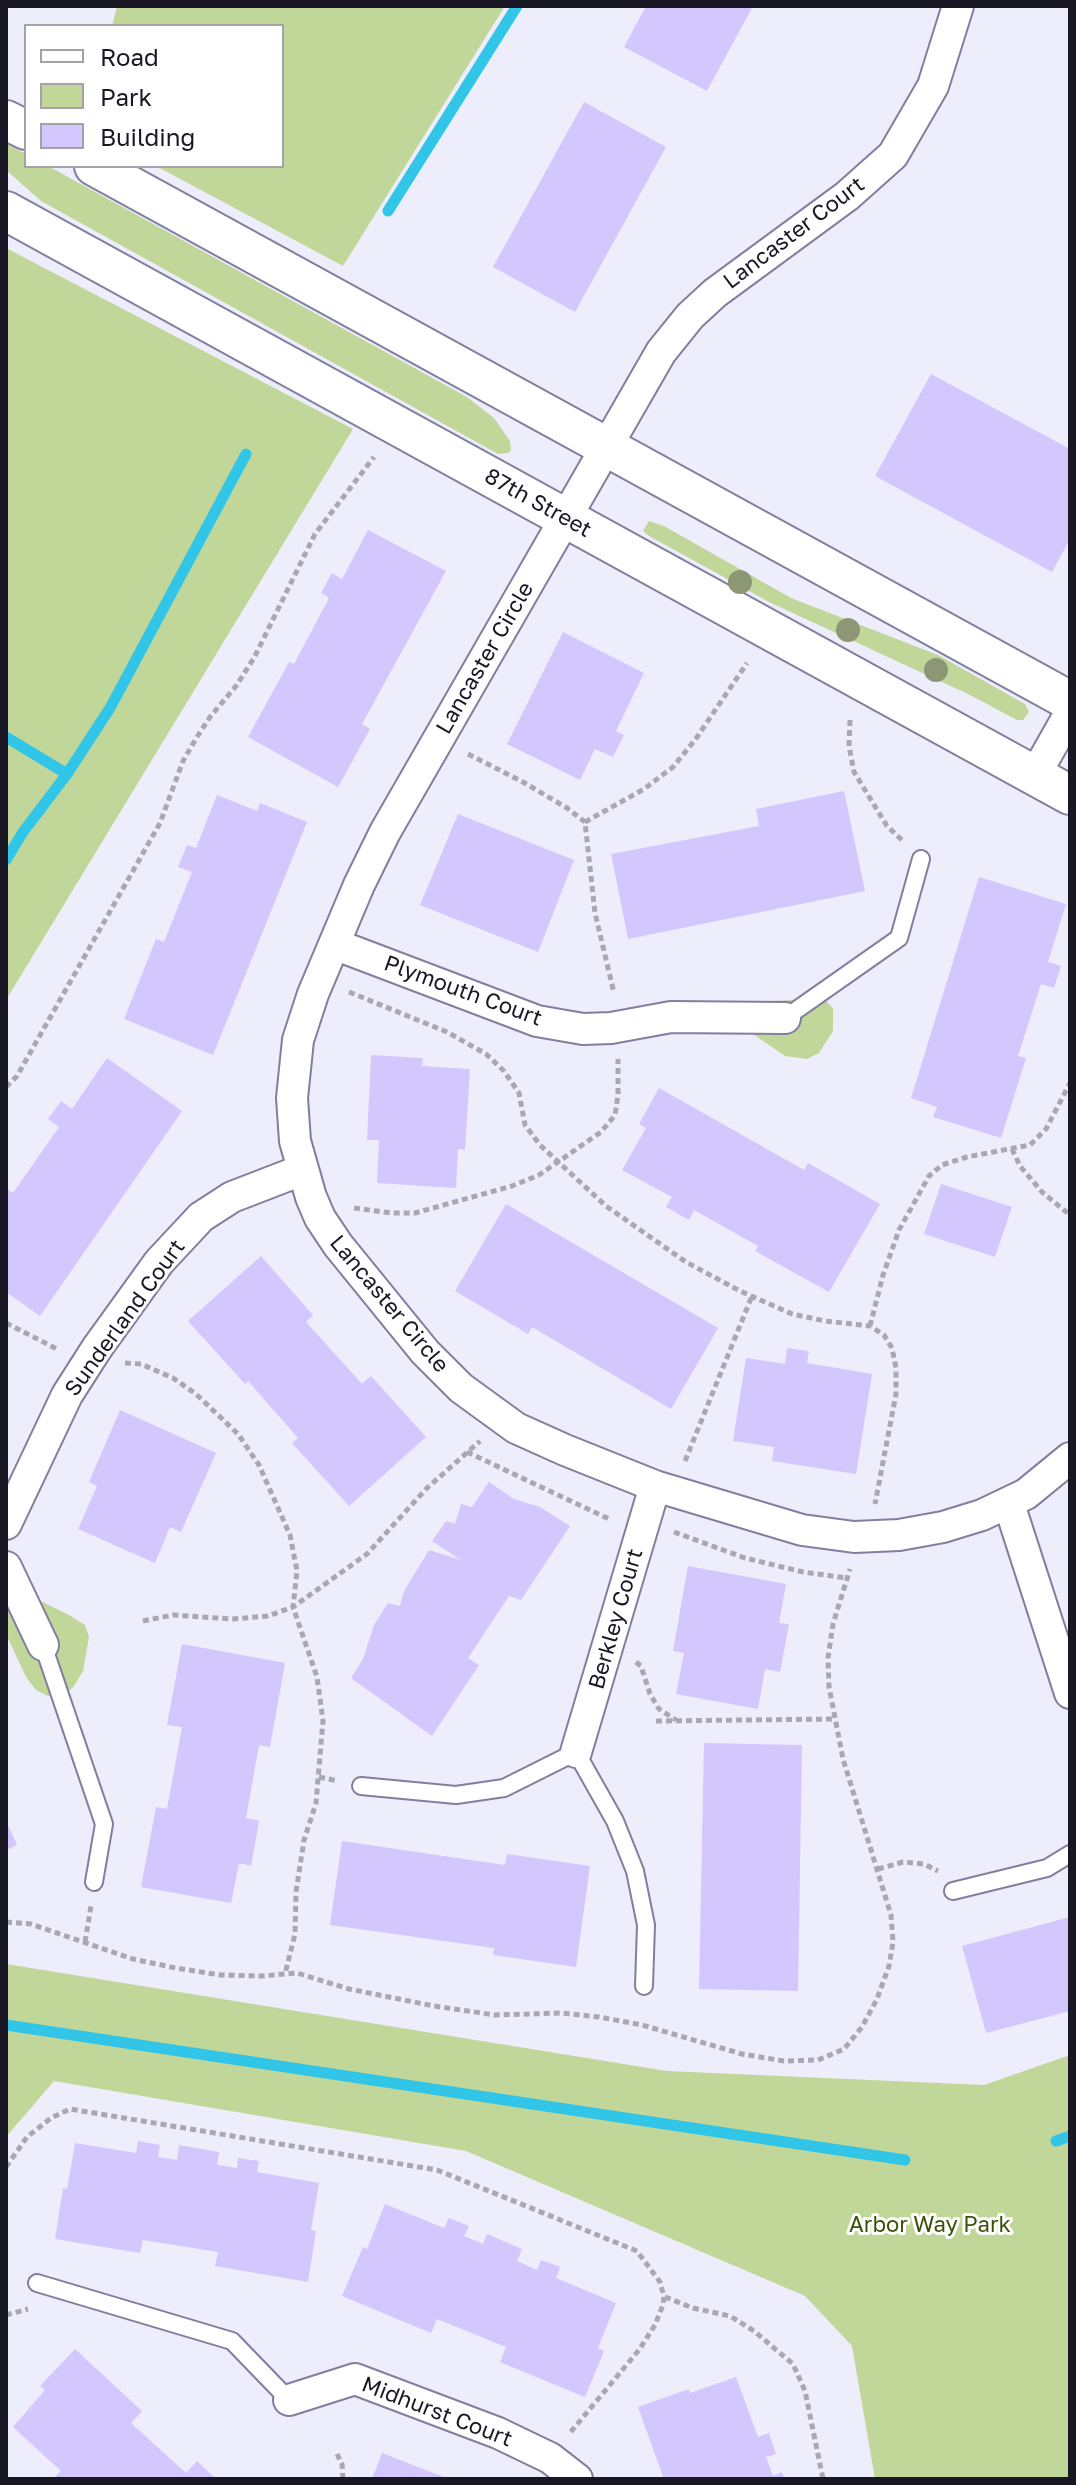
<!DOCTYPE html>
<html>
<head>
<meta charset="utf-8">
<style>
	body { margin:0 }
	#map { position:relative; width:1076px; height:2485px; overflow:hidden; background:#eeedfb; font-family:"Golos Text",sans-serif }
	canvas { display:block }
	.frame { position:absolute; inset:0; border:8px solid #181723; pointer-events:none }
	.legend { position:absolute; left:24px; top:24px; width:260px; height:144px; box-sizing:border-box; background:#fff; border:2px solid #a3a2a7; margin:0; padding:10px 14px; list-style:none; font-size:24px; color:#181723 }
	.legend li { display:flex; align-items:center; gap:16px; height:40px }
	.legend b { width:40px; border:2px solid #a3a2a7 }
</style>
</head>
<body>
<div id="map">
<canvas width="1076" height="2485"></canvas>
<div class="frame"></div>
<ul class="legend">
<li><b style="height:10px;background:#fff"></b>Road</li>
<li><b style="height:22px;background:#c1d79a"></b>Park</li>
<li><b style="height:22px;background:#d4c7fe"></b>Building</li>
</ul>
</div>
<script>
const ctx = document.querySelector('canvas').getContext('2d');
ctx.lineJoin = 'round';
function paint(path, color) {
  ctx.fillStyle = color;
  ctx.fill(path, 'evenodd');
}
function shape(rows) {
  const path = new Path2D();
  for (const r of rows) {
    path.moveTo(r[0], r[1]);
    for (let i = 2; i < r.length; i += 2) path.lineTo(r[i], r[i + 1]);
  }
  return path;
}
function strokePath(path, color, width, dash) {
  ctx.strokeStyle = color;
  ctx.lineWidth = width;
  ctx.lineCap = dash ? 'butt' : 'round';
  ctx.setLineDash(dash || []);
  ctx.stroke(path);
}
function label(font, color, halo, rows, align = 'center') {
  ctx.font = font + ' "Golos Text",sans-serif';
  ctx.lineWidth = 6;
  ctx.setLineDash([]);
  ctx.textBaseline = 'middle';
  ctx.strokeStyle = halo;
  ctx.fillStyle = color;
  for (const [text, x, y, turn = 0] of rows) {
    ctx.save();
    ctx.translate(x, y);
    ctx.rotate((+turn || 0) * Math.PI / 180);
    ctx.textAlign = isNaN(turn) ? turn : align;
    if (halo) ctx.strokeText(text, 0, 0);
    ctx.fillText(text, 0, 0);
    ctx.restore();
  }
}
paint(shape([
	[117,6,505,6,343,266,156,166,282,166,282,26,112,26],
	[6,143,26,154,26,166,48,166,467,397,494,418,510,441,511,450,508,453,498,454,41,201,6,170],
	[6,248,353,429,6,1000],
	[649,521,664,526,791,598,938,655,1025,704,1029,712,1023,720,1017,720,970,695,769,602,649,536,643,531],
	[823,998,833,1008,833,1031,819,1053,807,1059,785,1056,747,1030,752,1007,771,1001],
	[6,1584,69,1615,85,1625,89,1637,83,1671,74,1686,66,1694,48,1696,36,1690,26,1677,6,1634],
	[6,1964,667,2071,984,2085,1070,2055,1070,2479,875,2479,852,2346,805,2296,466,2151,54,2081,6,2137]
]), '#c1d79a');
strokePath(shape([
	[388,211,517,6],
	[6,737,67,774],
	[6,860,23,832,67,774,110,708,246,454],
	[6,2025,905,2160],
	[1056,2141,1070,2136]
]), '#31c5e8', 11);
paint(shape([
	[646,6,753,6,707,91,624,47],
	[584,102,666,147,575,312,493,267],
	[931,374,1070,449,1070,539,1052,572,875,476],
	[368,530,446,571,362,724,370,729,338,787,248,737,289,662,294,664,329,598,321,593,332,573,342,579],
	[563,632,644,673,616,731,624,735,613,757,595,749,580,780,507,744],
	[844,791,865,891,628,939,611,854,759,826,756,809],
	[217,795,257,811,260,803,307,822,213,1055,124,1019,156,939,164,942,192,872,178,867,187,845,196,848],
	[458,814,574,860,538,952,420,905],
	[979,877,1066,904,1048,962,1061,966,1054,988,1041,984,1018,1056,1026,1058,1001,1138,933,1117,937,1107,911,1098],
	[371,1055,423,1058,422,1066,470,1069,465,1150,458,1149,456,1188,377,1183,379,1140,367,1140],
	[107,1058,182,1111,40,1316,6,1292,6,1188,13,1193,59,1127,48,1119,61,1101,72,1109],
	[659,1088,804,1170,808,1163,880,1204,829,1292,755,1251,758,1246,694,1210,689,1220,666,1207,672,1197,622,1170,646,1128,639,1124],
	[941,1184,1012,1207,995,1257,924,1234],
	[506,1204,718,1328,671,1409,532,1327,528,1334,455,1291],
	[261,1256,313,1315,306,1322,362,1384,371,1376,426,1437,349,1506,292,1443,298,1438,248,1381,245,1384,188,1321],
	[787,1348,809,1351,807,1363,872,1374,856,1474,772,1461,774,1447,733,1441,746,1358,785,1364],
	[120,1410,216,1453,181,1532,170,1527,155,1563,78,1529,97,1486,89,1482],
	[489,1482,514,1499,540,1507,570,1526,521,1600,509,1596,468,1658,479,1665,432,1736,351,1678,363,1659,374,1625,388,1603,400,1606,404,1591,429,1550,461,1560,432,1541,446,1521,455,1524,461,1504,472,1507],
	[688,1566,786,1584,779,1623,789,1624,780,1672,765,1669,758,1709,676,1694,684,1653,673,1651],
	[182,1644,285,1663,270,1747,259,1745,246,1818,259,1821,251,1866,239,1863,231,1903,141,1887,156,1807,167,1809,182,1727,167,1725],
	[704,1743,802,1745,798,1991,699,1989],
	[6,1821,17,1845,6,1850],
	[342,1841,505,1865,507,1854,590,1866,576,1967,493,1955,494,1948,330,1925],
	[1070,1917,1070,2011,986,2033,962,1946],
	[138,2141,160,2145,158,2157,177,2160,179,2145,219,2152,217,2165,237,2168,238,2158,259,2161,257,2172,319,2183,311,2230,316,2231,308,2282,215,2266,218,2252,143,2240,140,2253,55,2239,63,2188,67,2189,75,2143,136,2153],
	[385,2204,444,2228,449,2218,469,2226,464,2236,483,2244,487,2234,522,2249,517,2261,537,2270,541,2260,560,2267,556,2278,616,2303,598,2348,604,2351,585,2397,500,2362,506,2347,437,2319,431,2333,342,2296,363,2247,367,2249],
	[75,2349,142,2411,131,2423,186,2473,197,2461,216,2479,53,2479,61,2471,13,2427,45,2390,40,2386],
	[736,2377,758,2437,769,2433,776,2454,766,2457,773,2476,782,2472,784,2479,664,2479,638,2407,689,2389,690,2393],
	[382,2453,449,2479,372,2479]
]), '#d4c7fe');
const service = shape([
	[785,1018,899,938,921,859],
	[43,1645,104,1824,94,1882],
	[361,1786,456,1795,504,1788,576,1752,615,1821,635,1871,646,1925,644,1986],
	[953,1891,1047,1868,1070,1854],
	[37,2283,232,2341,289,2400]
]);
const minor = shape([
	[958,6,933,86,893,155,847,196,715,293,690,316,661,352,385,832,359,885,313,994,298,1040,292,1098,295,1141,311,1197,320,1218,338,1245,425,1352,461,1388,516,1428,565,1450,655,1486,802,1530,854,1537,899,1535,943,1527,982,1515,1026,1494,1070,1458],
	[1035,775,1070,713],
	[334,944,537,1021,583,1029,611,1028,671,1017,785,1018],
	[1009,1504,1070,1693],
	[6,1524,67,1395,97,1348,159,1262,201,1217,232,1197,302,1170],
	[6,1567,43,1645],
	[576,1752,655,1486],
	[289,2400,355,2379,498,2433,550,2458,577,2479]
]);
const tertiary = shape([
	[6,120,26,130],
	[94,166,1070,701],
	[6,211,1070,795]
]);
strokePath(service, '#827e9f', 20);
strokePath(minor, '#827e9f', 34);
strokePath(tertiary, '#827e9f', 42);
strokePath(shape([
	[850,720,849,746,854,772,887,826,904,842],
	[468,754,523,782,567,808,585,822,595,913,614,993],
	[585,822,644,789,673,767,695,740,747,663],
	[349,992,447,1032,486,1054,504,1071,519,1093,525,1125,540,1145,606,1206,686,1262,740,1291,792,1314,825,1321,870,1326,884,1335,892,1348,896,1368,896,1394,875,1504],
	[6,1087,17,1076,160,823,183,761,197,737,210,717,236,686,254,658,315,534,374,457],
	[1012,1149,1020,1166,1042,1192,1070,1215],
	[354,1208,391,1213,415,1213,512,1186,539,1175,601,1132,615,1115,618,1095,618,1059],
	[6,1323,59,1350],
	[870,1326,883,1275,899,1230,929,1176,942,1165,967,1157,1030,1145,1046,1129,1070,1083],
	[125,1363,141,1364,173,1378,196,1394,238,1434,259,1465,290,1535,297,1571,293,1607,317,1677,323,1721,316,1803,304,1840,296,1892,295,1934,285,1974],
	[467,1452,611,1520],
	[685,1461,752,1296],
	[674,1532,745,1558,803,1572,847,1578],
	[143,1621,173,1615,232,1619,268,1616,293,1607,367,1554,426,1489,480,1441],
	[636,1662,641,1666,650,1694,659,1709,676,1720],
	[656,1721,834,1719],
	[319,1777,338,1781],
	[878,1869,903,1862,924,1864,938,1871],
	[6,1922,31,1924,133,1959,176,1968,220,1975,261,1976,297,1973,349,1989,434,2006,495,2015,562,2013,599,2017,642,2025,742,2054,784,2061,818,2060,844,2049,862,2027,877,1999,889,1966,893,1942,891,1915,843,1759,829,1687,828,1658,833,1624,850,1569],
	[85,1942,91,1906],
	[6,2167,27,2137,51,2118,70,2109,437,2170,637,2251,660,2282,664,2297,663,2305,655,2325,639,2350,569,2434],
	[665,2297,693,2308,730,2316,754,2331,793,2364,805,2391,823,2479],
	[6,2315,28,2309],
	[337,2454,342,2464,343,2479]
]), '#a8a7b4', 5, [6, 4]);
strokePath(service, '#fff', 16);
strokePath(minor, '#fff', 30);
strokePath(tertiary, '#fff', 38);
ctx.fillStyle = '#8d9776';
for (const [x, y] of [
	[740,582],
	[848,630],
	[936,670]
]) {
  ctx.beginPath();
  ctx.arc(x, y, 12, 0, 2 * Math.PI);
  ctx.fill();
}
label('22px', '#181723', '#fff', [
	["Lancaster Court",794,233,-37],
	["87th Street",538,503,29],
	["Lancaster Circle",485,658,-60],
	["Plymouth Court",463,991,20],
	["Lancaster Circle",389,1304,50],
	["Sunderland Court",125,1318,-54],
	["Berkley Court",616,1619,-74],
	["Midhurst Court",437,2412,21]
]);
label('22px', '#3d5009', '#fff', [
	["Arbor Way Park",930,2225]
]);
</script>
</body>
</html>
